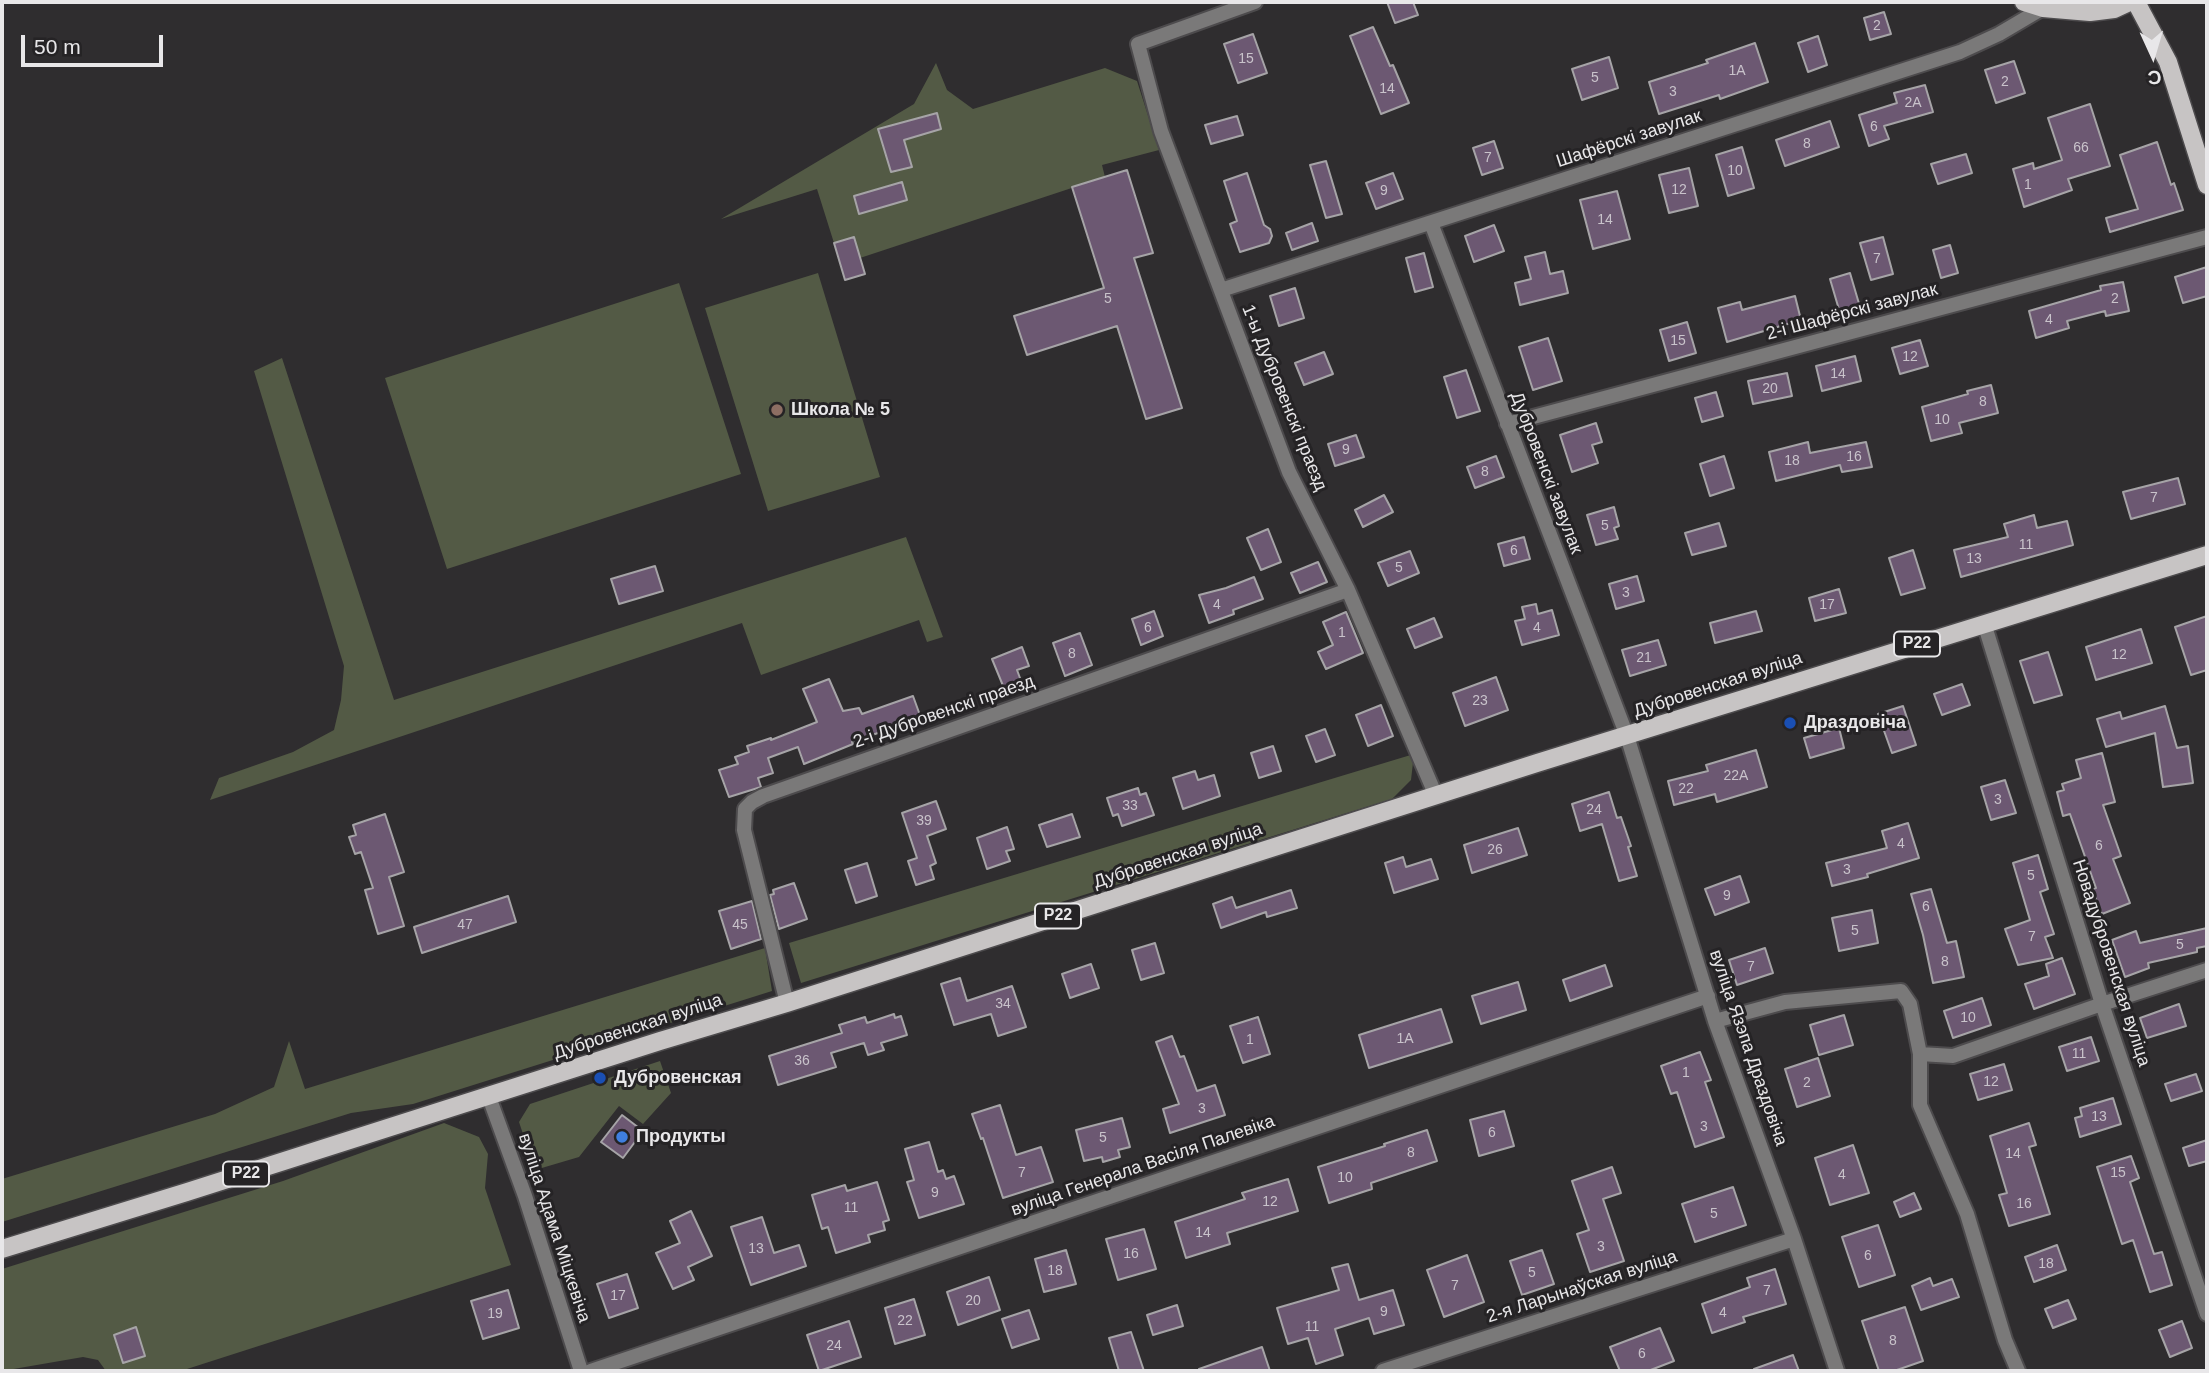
<!DOCTYPE html>
<html>
<head>
<meta charset="utf-8">
<style>
	body { margin:0 }
	#map { position:relative; width:2209px; height:1373px; overflow:hidden; background:#2f2d2f; font-family:Arial,sans-serif }
	canvas { display:block }
	.frame { position:absolute; inset:0; border:4px solid #e8e7e9; pointer-events:none }
	.north { position:absolute; left:2118px; top:21px; width:70px; height:70px; -webkit-text-stroke:5px #252325; paint-order:stroke; rotate:176deg; font-size:19px; font-weight:700; line-height:28px; text-align:center; color:#e8e7e9 }
	.north::after { content:''; display:block; margin:auto; width:24px; height:32px; background:#e8e7e9; clip-path:polygon(50% 0,100% 100%,50% 72%,0 100%) }
	.scale { position:absolute; left:21px; top:35px; width:142px; height:32px; box-sizing:border-box; border:4px solid #e8e7e9; border-top:0; padding-left:9px; font-size:21px; line-height:24px; white-space:nowrap; color:#e8e7e9; -webkit-text-stroke:5px #252325; paint-order:stroke }
</style>
</head>
<body>
<div id="map">
<canvas width="2209" height="1373"></canvas>
<div class="frame"></div>
<div class="north">С</div>
<div class="scale">50 m</div>
</div>
<script>
const ctx = document.querySelector('canvas').getContext('2d');
ctx.lineJoin = 'round';
function paint(path, color) {
  ctx.fillStyle = color;
  ctx.fill(path, 'evenodd');
}
function shape(rows) {
  const path = new Path2D();
  for (const r of rows) {
    path.moveTo(r[0], r[1]);
    for (let i = 2; i < r.length; i += 2) path.lineTo(r[i], r[i + 1]);
  }
  return path;
}
function strokePath(path, color, width, dash) {
  ctx.strokeStyle = color;
  ctx.lineWidth = width;
  ctx.lineCap = dash ? 'butt' : 'round';
  ctx.setLineDash(dash || []);
  ctx.stroke(path);
}
function label(font, color, halo, rows, align = 'center') {
  ctx.font = font + ' Arial,sans-serif';
  ctx.lineWidth = 6;
  ctx.setLineDash([]);
  ctx.textBaseline = 'middle';
  ctx.strokeStyle = halo;
  ctx.fillStyle = color;
  for (const [text, x, y, turn = 0] of rows) {
    ctx.save();
    ctx.translate(x, y);
    ctx.rotate((+turn || 0) * Math.PI / 180);
    ctx.textAlign = isNaN(turn) ? turn : align;
    if (halo) ctx.strokeText(text, 0, 0);
    ctx.fillText(text, 0, 0);
    ctx.restore();
  }
}
paint(shape([
	[936,63,947,90,973,109,1105,68,1137,81,1159,150,1102,165,1105,177,860,258,834,243,817,189,721,219,914,104],
	[818,273,880,477,768,511,705,308],
	[679,283,741,474,447,569,385,378],
	[282,358,394,700,906,537,943,637,927,642,919,620,761,675,742,623,210,800,219,778,293,752,334,730,341,700,344,666,254,371],
	[1414,754,1411,780,1392,799,801,983,789,943],
	[765,948,772,991,413,1104,351,1113,2,1222,2,1179,215,1114,274,1087,289,1041,305,1089],
	[660,1061,671,1093,643,1124,619,1106,579,1157,535,1170,519,1122,530,1104],
	[444,1123,479,1137,488,1154,485,1188,511,1265,187,1369,187,1371,106,1371,98,1360,83,1357,2,1371,2,1269,283,1181]
]), '#535a45');
const building = shape([
	[1387,2,1413,2,1418,15,1395,23,1387,2],
	[1884,12,1891,34,1870,40,1864,18,1884,12],
	[1373,27,1390,66,1393,65,1409,103,1381,114,1350,36,1373,27],
	[1253,34,1267,73,1238,83,1224,44,1253,34],
	[1818,36,1827,65,1808,72,1798,43,1818,36],
	[1755,43,1768,82,1720,99,1719,95,1659,114,1649,82,1708,63,1706,60,1755,43],
	[1609,57,1618,88,1582,100,1572,69,1609,57],
	[2014,61,2025,93,1996,103,1985,70,2014,61],
	[1925,85,1933,112,1884,126,1889,139,1869,146,1859,115,1897,103,1894,93,1925,85],
	[2090,104,2110,166,2068,179,2072,190,2024,207,2013,169,2033,163,2034,169,2062,160,2048,118,2090,104],
	[937,113,941,129,904,140,912,167,891,172,878,129,937,113],
	[1237,116,1243,135,1211,144,1205,125,1237,116],
	[1830,121,1839,147,1785,166,1776,140,1830,121],
	[1494,141,1503,168,1482,175,1473,148,1494,141],
	[2157,142,2171,185,2174,183,2183,210,2110,232,2106,218,2138,209,2120,155,2157,142],
	[1742,147,1754,188,1728,196,1716,155,1742,147],
	[1966,154,1972,173,1938,184,1931,164,1966,154],
	[1326,161,1342,214,1326,218,1310,165,1326,161],
	[1689,168,1698,206,1669,213,1659,175,1689,168],
	[1127,170,1153,253,1134,258,1182,408,1146,419,1117,326,1027,355,1014,316,1104,288,1072,187,1127,170],
	[1247,173,1264,225,1270,229,1272,236,1269,243,1240,252,1230,224,1237,221,1224,181,1247,173],
	[1393,173,1403,199,1376,209,1366,183,1393,173],
	[902,182,907,200,859,214,854,196,902,182],
	[1617,191,1630,239,1593,249,1580,200,1617,191],
	[1312,223,1318,241,1292,250,1286,233,1312,223],
	[1494,225,1504,251,1474,262,1465,236,1494,225],
	[854,237,865,274,845,280,834,243,854,237],
	[1883,237,1893,274,1871,280,1860,243,1883,237],
	[1950,245,1958,273,1941,278,1933,250,1950,245],
	[1545,252,1550,274,1563,271,1568,293,1520,305,1515,283,1531,279,1525,257,1545,252],
	[1424,253,1433,287,1415,292,1406,258,1424,253],
	[2207,267,2207,296,2183,303,2175,277,2207,267],
	[1850,273,1860,307,1840,313,1830,279,1850,273],
	[2123,282,2129,311,2106,316,2105,311,2067,321,2069,328,2036,338,2029,311,2101,290,2100,286,2123,282],
	[1295,288,1304,318,1279,326,1270,296,1295,288],
	[1795,296,1801,320,1727,342,1718,308,1740,302,1742,310,1795,296],
	[1687,322,1696,353,1669,361,1660,330,1687,322],
	[1548,338,1562,381,1533,390,1519,347,1548,338],
	[1920,340,1928,366,1900,374,1892,348,1920,340],
	[1324,352,1333,374,1304,385,1295,363,1324,352],
	[1855,356,1861,381,1822,391,1816,366,1855,356],
	[1466,370,1480,411,1457,418,1444,377,1466,370],
	[1787,373,1792,396,1753,404,1748,381,1787,373],
	[1991,385,1998,413,1959,423,1962,433,1931,441,1922,407,1968,394,1967,391,1991,385],
	[1716,392,1723,416,1702,422,1695,398,1716,392],
	[1596,423,1602,442,1592,445,1598,463,1572,472,1560,435,1596,423],
	[1356,435,1364,457,1335,466,1328,444,1356,435],
	[1808,442,1810,453,1866,442,1872,467,1842,472,1840,465,1776,481,1769,452,1808,442],
	[1496,456,1504,477,1475,488,1467,467,1496,456],
	[1724,456,1734,488,1710,496,1700,464,1724,456],
	[2178,478,2185,504,2131,519,2123,492,2178,478],
	[1384,495,1393,512,1363,527,1355,510,1384,495],
	[1614,507,1619,526,1614,528,1618,539,1596,545,1587,515,1614,507],
	[2034,515,2037,528,2067,521,2073,545,1961,577,1954,550,2008,537,2004,524,2034,515],
	[1719,523,1726,546,1692,555,1685,533,1719,523],
	[1268,529,1281,562,1261,570,1247,538,1268,529],
	[1524,537,1530,559,1504,566,1498,544,1524,537],
	[1913,550,1925,588,1901,595,1889,558,1913,550],
	[1410,551,1419,573,1388,586,1378,563,1410,551],
	[1318,562,1327,582,1300,593,1291,573,1318,562],
	[655,566,663,591,619,604,611,579,655,566],
	[1637,576,1644,601,1616,609,1609,584,1637,576],
	[1254,577,1263,599,1233,610,1234,614,1209,623,1199,595,1226,588,1254,577],
	[1839,589,1846,613,1815,621,1809,598,1839,589],
	[1536,604,1538,614,1552,610,1559,635,1522,645,1515,621,1525,619,1522,607,1536,604],
	[1154,611,1163,636,1141,645,1132,619,1154,611],
	[1756,611,1762,631,1715,643,1710,623,1756,611],
	[1346,612,1363,653,1326,669,1318,652,1333,645,1323,622,1346,612],
	[2207,616,2207,670,2191,675,2175,627,2207,616],
	[1434,618,1442,637,1415,648,1407,629,1434,618],
	[2141,629,2152,663,2096,680,2086,647,2141,629],
	[1080,633,1092,665,1065,676,1053,643,1080,633],
	[1658,640,1666,665,1630,676,1622,650,1658,640],
	[1022,647,1029,666,1017,670,1023,686,1006,693,992,659,1022,647],
	[2048,652,2062,695,2034,703,2020,661,2048,652],
	[1496,677,1508,710,1465,726,1453,693,1496,677],
	[829,679,843,711,859,708,862,714,913,696,921,718,852,742,853,744,804,764,798,747,768,758,773,773,758,778,761,787,729,797,719,770,738,764,735,757,749,752,747,746,771,738,771,740,817,722,803,689,829,679],
	[1962,684,1970,705,1942,715,1934,694,1962,684],
	[1381,705,1393,736,1368,746,1356,715,1381,705],
	[1903,706,1916,745,1892,753,1878,714,1903,706],
	[2165,706,2177,748,2188,746,2193,783,2163,787,2155,733,2106,747,2097,719,2120,712,2122,719,2165,706],
	[1839,728,1844,748,1810,758,1804,738,1839,728],
	[1325,729,1335,755,1316,762,1306,736,1325,729],
	[1273,746,1281,771,1259,778,1251,753,1273,746],
	[1756,750,1767,787,1717,802,1715,794,1674,805,1668,781,1708,771,1706,765,1756,750],
	[2102,753,2115,802,2103,805,2121,856,2113,859,2130,903,2102,914,2092,889,2096,888,2070,814,2063,816,2057,792,2064,790,2062,784,2081,778,2076,760,2102,753],
	[1195,771,1198,780,1214,775,1220,796,1183,809,1173,778,1195,771],
	[2005,780,2016,813,1991,820,1981,787,2005,780],
	[1138,788,1140,795,1146,793,1154,815,1122,826,1118,814,1113,816,1107,798,1138,788],
	[1609,792,1617,818,1621,817,1631,846,1628,847,1637,876,1619,881,1602,824,1580,831,1572,804,1609,792],
	[936,801,946,829,927,836,936,863,930,866,934,879,916,885,908,861,917,858,902,813,936,801],
	[385,814,404,872,389,877,404,926,378,934,365,890,373,888,361,852,355,854,349,837,356,835,353,825,385,814],
	[1072,814,1080,837,1047,847,1039,825,1072,814],
	[1908,823,1919,858,1867,874,1868,877,1832,886,1826,863,1887,848,1882,831,1908,823],
	[1007,827,1014,849,1006,851,1010,861,987,869,977,838,1007,827],
	[1518,828,1527,855,1472,873,1464,845,1518,828],
	[2038,855,2048,889,2040,892,2054,934,2045,937,2053,958,2018,965,2005,929,2030,920,2013,863,2038,855],
	[1403,857,1406,867,1431,859,1438,879,1394,893,1385,863,1403,857],
	[867,863,877,896,856,903,845,870,867,863],
	[1740,876,1749,902,1715,915,1705,889,1740,876],
	[794,883,807,919,779,929,770,895,774,894,773,890,794,883],
	[1931,889,1947,943,1956,941,1964,977,1933,983,1923,935,1911,894,1931,889],
	[1291,890,1297,908,1267,917,1266,912,1221,928,1213,904,1232,897,1236,908,1291,890],
	[508,896,516,922,422,953,414,927,508,896],
	[752,901,761,939,731,949,719,911,752,901],
	[1872,910,1878,943,1839,951,1832,918,1872,910],
	[2207,928,2207,946,2197,948,2197,952,2148,963,2149,968,2125,977,2112,940,2136,931,2140,943,2207,928],
	[1155,943,1164,973,1141,980,1132,950,1155,943],
	[1765,948,1773,973,1737,985,1729,960,1765,948],
	[2062,958,2075,994,2034,1009,2025,984,2049,976,2046,964,2062,958],
	[1091,964,1099,988,1070,998,1062,974,1091,964],
	[1605,965,1612,986,1570,1001,1563,980,1605,965],
	[960,978,967,1001,1012,986,1026,1027,998,1036,991,1014,954,1025,941,984,960,978],
	[1518,982,1526,1010,1481,1024,1472,996,1518,982],
	[1982,998,1991,1025,1953,1038,1944,1011,1982,998],
	[2179,1004,2186,1026,2147,1038,2140,1018,2179,1004],
	[1441,1009,1452,1042,1369,1068,1359,1035,1441,1009],
	[894,1014,895,1018,901,1016,907,1035,881,1043,884,1050,868,1055,864,1043,831,1053,836,1067,778,1085,769,1056,842,1033,839,1025,865,1017,867,1023,894,1014],
	[1844,1015,1853,1045,1819,1055,1810,1025,1844,1015],
	[1258,1017,1270,1054,1243,1063,1230,1026,1258,1017],
	[1172,1036,1180,1057,1184,1056,1197,1091,1215,1085,1225,1115,1170,1133,1163,1109,1179,1104,1156,1042,1172,1036],
	[2091,1037,2099,1061,2067,1071,2059,1047,2091,1037],
	[1700,1052,1711,1080,1705,1082,1724,1137,1695,1147,1677,1092,1671,1094,1661,1066,1700,1052],
	[1818,1058,1830,1096,1797,1107,1785,1069,1818,1058],
	[2004,1064,2012,1090,1978,1100,1970,1074,2004,1064],
	[2196,1074,2202,1091,2171,1101,2165,1084,2196,1074],
	[2113,1098,2121,1124,2080,1137,2075,1118,2082,1116,2080,1108,2113,1098],
	[1000,1105,1016,1155,1041,1147,1053,1182,1003,1198,983,1138,981,1139,972,1114,1000,1105],
	[1504,1111,1514,1146,1479,1156,1470,1120,1504,1111],
	[622,1115,643,1131,623,1158,601,1142,622,1115],
	[1122,1118,1130,1147,1118,1150,1120,1157,1103,1162,1102,1157,1084,1161,1076,1130,1122,1118],
	[2029,1123,2036,1145,2029,1147,2050,1214,2009,1226,1999,1195,2007,1193,1990,1136,2029,1123],
	[1427,1130,1437,1161,1371,1183,1372,1189,1329,1203,1318,1167,1385,1146,1384,1144,1427,1130],
	[2207,1140,2207,1161,2189,1166,2183,1148,2207,1140],
	[929,1142,938,1172,943,1170,946,1179,954,1176,964,1204,919,1218,907,1182,914,1180,905,1149,929,1142],
	[1853,1145,1869,1193,1830,1205,1815,1158,1853,1145],
	[2131,1156,2139,1178,2130,1182,2154,1254,2162,1252,2172,1285,2150,1292,2133,1240,2122,1244,2097,1167,2131,1156],
	[1612,1167,1621,1193,1603,1199,1624,1261,1590,1272,1577,1234,1589,1230,1572,1181,1612,1167],
	[1288,1179,1298,1211,1227,1233,1230,1244,1186,1258,1175,1222,1245,1199,1242,1193,1288,1179],
	[877,1182,889,1220,883,1222,885,1230,868,1235,870,1242,836,1253,828,1227,822,1229,812,1195,845,1185,847,1191,877,1182],
	[1733,1187,1746,1225,1695,1242,1682,1204,1733,1187],
	[1914,1193,1921,1209,1900,1217,1894,1202,1914,1193],
	[691,1211,712,1256,688,1267,694,1280,673,1289,656,1253,680,1243,670,1221,691,1211],
	[762,1217,774,1253,799,1245,806,1266,751,1285,731,1227,762,1217],
	[1878,1225,1895,1275,1859,1287,1842,1237,1878,1225],
	[1144,1229,1156,1269,1118,1280,1106,1239,1144,1229],
	[2057,1245,2066,1270,2034,1282,2025,1257,2057,1245],
	[1066,1250,1076,1284,1044,1292,1035,1259,1066,1250],
	[1542,1250,1554,1284,1522,1295,1510,1261,1542,1250],
	[1467,1255,1484,1302,1444,1317,1427,1270,1467,1255],
	[1348,1264,1359,1300,1393,1290,1404,1325,1374,1334,1369,1318,1335,1329,1343,1355,1316,1364,1308,1338,1288,1344,1277,1308,1339,1290,1332,1268,1348,1264],
	[1775,1269,1786,1304,1743,1317,1745,1322,1712,1333,1702,1304,1750,1287,1747,1278,1775,1269],
	[627,1274,638,1308,609,1318,597,1284,627,1274],
	[989,1277,1000,1310,958,1325,947,1292,989,1277],
	[1930,1278,1933,1286,1952,1279,1959,1297,1921,1310,1912,1286,1930,1278],
	[508,1290,519,1328,483,1339,471,1301,508,1290],
	[914,1299,925,1335,895,1344,885,1308,914,1299],
	[2068,1300,2076,1319,2053,1328,2045,1309,2068,1300],
	[1177,1305,1183,1326,1153,1335,1147,1315,1177,1305],
	[1905,1307,1923,1361,1894,1371,1879,1371,1862,1321,1905,1307],
	[1029,1310,1039,1339,1012,1348,1002,1319,1029,1310],
	[849,1321,861,1357,819,1371,807,1335,849,1321],
	[2182,1321,2192,1348,2170,1357,2159,1330,2182,1321],
	[136,1327,145,1356,123,1363,114,1335,136,1327],
	[1660,1328,1674,1361,1648,1371,1620,1371,1610,1347,1660,1328],
	[1131,1332,1144,1371,1119,1371,1109,1338,1131,1332],
	[1262,1347,1270,1371,1200,1371,1199,1369,1262,1347],
	[1793,1355,1799,1371,1754,1371,1754,1369,1793,1355]
]);
paint(building, '#6c5872');
strokePath(building, '#a6a4a7', 2);
const minor = shape([
	[1255,2,1138,44,1161,131,1289,472,1348,590,1436,796],
	[1431,223,1627,736,1715,1021,1794,1239,1837,1371],
	[1221,290,1960,52,1999,34,2043,8],
	[1507,424,2207,237],
	[1984,623,2102,1004,2207,1314],
	[787,1003,744,830,745,809,752,802,763,796,1348,590],
	[1715,1021,1785,1002,1901,991,1910,1004,1920,1054,1920,1105,1967,1214,2005,1340,2018,1371],
	[1920,1054,1953,1056,2102,1004,2207,970],
	[489,1097,525,1196,581,1371],
	[591,1371,1708,996],
	[1383,1371,1794,1239]
]);
const primary = shape([
	[2024,2,2043,8,2090,12,2114,9,2129,2],
	[2136,2,2168,62,2207,185],
	[2,1249,187,1192,660,1041,787,1003,1537,763,2207,555]
]);
strokePath(minor, '#4d4b4d', 18);
strokePath(primary, '#4d4b4d', 21);
strokePath(minor, '#7a7979', 14);
strokePath(primary, '#c7c4c4', 18);
for (const [x, y, r, color] of [
	[777,410,7,"#8d6e63"],
	[1790,723,7,"#1a4fb4"],
	[600,1078,7,"#1a4fb4"],
	[622,1137,7,"#3f7fe0"]
]) {
  const dot = new Path2D();
  dot.arc(x, y, r, 0, 2 * Math.PI);
  ctx.fillStyle = color;
  ctx.fill(dot);
  strokePath(dot, '#252325', 2.5);
}
label('14px', '#c9c3cb', null, [
	["2",1877,26],
	["15",1246,59],
	["1А",1737,71],
	["5",1595,78],
	["2",2005,82],
	["14",1387,89],
	["3",1673,92],
	["2А",1913,103],
	["6",1874,127],
	["8",1807,144],
	["66",2081,148],
	["7",1488,158],
	["10",1735,171],
	["1",2028,185],
	["12",1679,190],
	["9",1384,191],
	["14",1605,220],
	["7",1877,259],
	["5",1108,299],
	["2",2115,299],
	["4",2049,320],
	["15",1678,341],
	["12",1910,357],
	["14",1838,374],
	["20",1770,389],
	["8",1983,402],
	["10",1942,420],
	["9",1346,450],
	["16",1854,457],
	["18",1792,461],
	["8",1485,472],
	["7",2154,498],
	["5",1605,526],
	["11",2026,545],
	["6",1514,551],
	["13",1974,559],
	["5",1399,568],
	["3",1626,593],
	["4",1217,605],
	["17",1827,605],
	["6",1148,628],
	["4",1537,628],
	["1",1342,633],
	["8",1072,654],
	["12",2119,655],
	["21",1644,658],
	["23",1480,701],
	["22А",1736,776],
	["22",1686,789],
	["3",1998,800],
	["33",1130,806],
	["24",1594,810],
	["39",924,821],
	["4",1901,844],
	["6",2099,846],
	["26",1495,850],
	["3",1847,870],
	["5",2031,876],
	["9",1727,896],
	["6",1926,907],
	["47",465,925],
	["45",740,925],
	["5",1855,931],
	["7",2032,937],
	["5",2180,945],
	["8",1945,962],
	["7",1751,967],
	["34",1003,1004],
	["10",1968,1018],
	["1А",1405,1039],
	["1",1250,1040],
	["11",2079,1054],
	["36",802,1061],
	["1",1686,1073],
	["12",1991,1082],
	["2",1807,1083],
	["3",1202,1109],
	["13",2099,1117],
	["3",1704,1127],
	["6",1492,1133],
	["5",1103,1138],
	["8",1411,1153],
	["14",2013,1154],
	["7",1022,1173],
	["15",2118,1173],
	["4",1842,1175],
	["10",1345,1178],
	["9",935,1193],
	["12",1270,1202],
	["16",2024,1204],
	["11",851,1208],
	["5",1714,1214],
	["14",1203,1233],
	["3",1601,1247],
	["13",756,1249],
	["16",1131,1254],
	["6",1868,1256],
	["18",2046,1264],
	["18",1055,1271],
	["5",1532,1273],
	["7",1455,1286],
	["7",1767,1291],
	["17",618,1296],
	["20",973,1301],
	["9",1384,1312],
	["4",1723,1313],
	["19",495,1314],
	["22",905,1321],
	["11",1312,1327],
	["8",1893,1341],
	["24",834,1346],
	["6",1642,1354]
]);
for (const [x, y, w] of [
	[1917,644,46],
	[1058,916,46],
	[246,1174,46]
]) {
  const box = new Path2D();
  box.roundRect(x - w / 2, y - 12.5, w, 25, 5);
  ctx.fillStyle = '#252325';
  ctx.fill(box);
  strokePath(box, '#e8e7e9', 2);
}
label('bold 16px', '#e8e7e9', null, [
	["Р22",1917,644],
	["Р22",1058,916],
	["Р22",246,1174]
]);
label('18px', '#e8e7e9', '#252325', [
	["Шафёрскі завулак",1629,139,-18],
	["2-і Шафёрскі завулак",1852,312,-15],
	["1-ы Дубровенскі праезд",1284,398,68],
	["Дубровенскі завулак",1546,473,69],
	["Дубровенская вуліца",1718,685,-18],
	["2-і Дубровенскі праезд",944,712,-19],
	["Дубровенская вуліца",1178,856,-18],
	["Новадубровенская вуліца",2111,963,72],
	["Дубровенская вуліца",638,1027,-18],
	["вуліца Язэпа Драздовіча",1748,1048,71],
	["вуліца Генерала Васіля Палевіка",1143,1166,-19],
	["вуліца Адама Міцкевіча",554,1228,72],
	["2-я Ларынаўская вуліца",1582,1287,-18]
]);
label('bold 18px', '#e8e7e9', '#252325', [
	["Школа № 5",791,410],
	["Драздовіча",1804,723],
	["Дубровенская",614,1078],
	["Продукты",636,1137]
], 'left');
</script>
</body>
</html>
